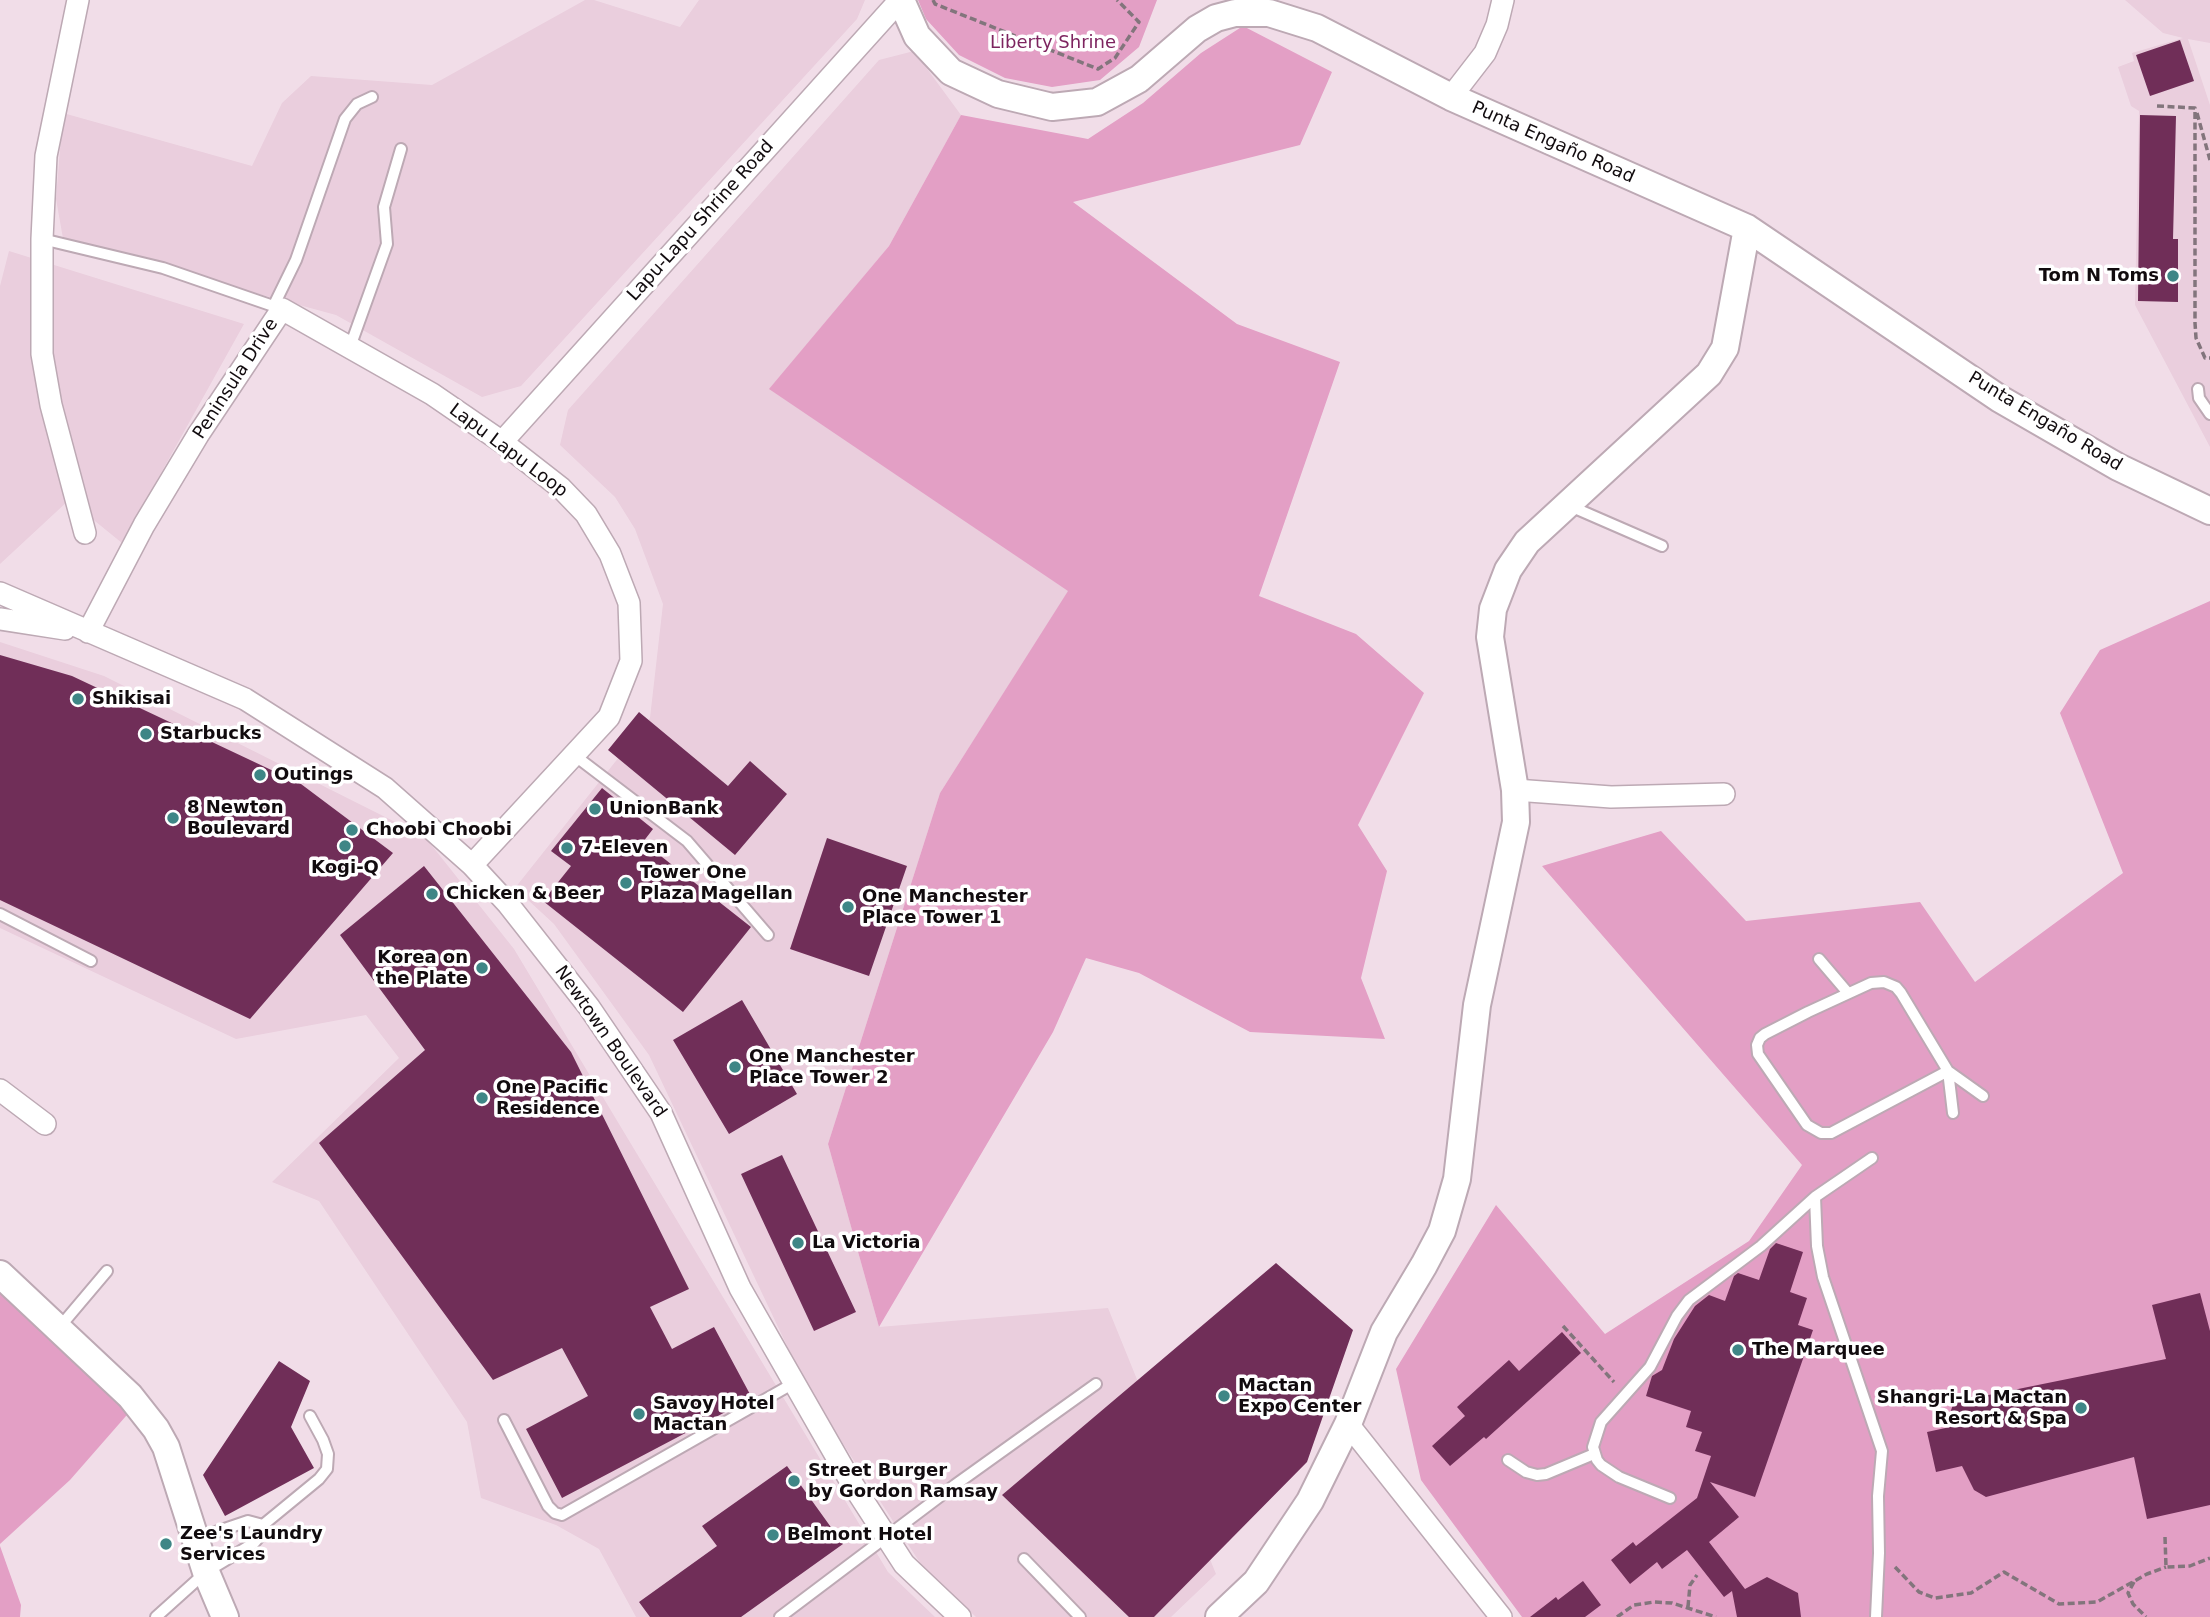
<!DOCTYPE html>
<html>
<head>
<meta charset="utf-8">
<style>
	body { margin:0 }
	canvas { display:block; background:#f1dde8 }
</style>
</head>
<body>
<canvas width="2210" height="1617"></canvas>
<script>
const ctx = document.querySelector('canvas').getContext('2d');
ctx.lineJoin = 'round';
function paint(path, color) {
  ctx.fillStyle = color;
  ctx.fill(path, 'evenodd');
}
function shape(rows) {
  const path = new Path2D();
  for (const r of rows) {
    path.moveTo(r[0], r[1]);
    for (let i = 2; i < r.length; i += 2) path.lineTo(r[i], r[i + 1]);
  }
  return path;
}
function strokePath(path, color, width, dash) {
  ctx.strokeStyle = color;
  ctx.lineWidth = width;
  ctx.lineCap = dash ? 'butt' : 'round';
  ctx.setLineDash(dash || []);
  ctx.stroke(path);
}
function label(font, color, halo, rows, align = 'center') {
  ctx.font = font + ' "DejaVu Sans",sans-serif';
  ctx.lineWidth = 7;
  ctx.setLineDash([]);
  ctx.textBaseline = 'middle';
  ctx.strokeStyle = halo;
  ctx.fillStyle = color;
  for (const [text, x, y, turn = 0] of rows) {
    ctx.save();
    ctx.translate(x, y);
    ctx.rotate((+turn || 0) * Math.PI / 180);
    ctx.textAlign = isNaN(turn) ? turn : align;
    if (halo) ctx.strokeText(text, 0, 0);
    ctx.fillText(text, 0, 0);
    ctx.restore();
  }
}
paint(shape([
	[585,0,594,0,680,27,699,0,865,0,857,19,521,386,482,397,336,315,163,268,64,244,56,199,63,113,252,166,282,103,311,76,432,85],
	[2125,0,2210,0,2210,43,2188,39,2210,105,2210,447,2135,305,2139,111,2131,106,2118,67,2134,61,2132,53,2183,38,2163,33],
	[914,51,961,115,889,246,770,389,1069,591,940,793,828,1144,879,1327,1108,1308,1216,1574,1171,1617,976,1617,924,1569,807,1388,649,1055,554,924,515,888,650,718,663,604,635,529,615,497,560,445,568,410,879,60],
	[9,251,244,324,122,543,69,500,0,564,0,286],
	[0,642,104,676,425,837,514,949,888,1572,935,1617,636,1617,599,1549,556,1525,481,1498,467,1422,319,1201,272,1182,399,1058,366,1015,236,1039,0,928]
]), '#eacedd');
paint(shape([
	[918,0,1157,0,1139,47,1100,80,1052,87,1005,78,959,55,926,19],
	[1243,26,1332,72,1300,145,1073,202,1237,324,1340,362,1259,596,1356,634,1424,693,1358,825,1387,871,1361,978,1385,1039,1250,1032,1139,973,1086,958,1053,1032,879,1327,828,1144,940,793,1068,591,769,389,889,246,961,115,1088,139,1143,103,1201,53],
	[2210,601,2210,1617,1522,1617,1421,1480,1396,1369,1496,1205,1605,1334,1749,1241,1802,1165,1542,866,1661,831,1746,921,1920,902,1975,982,2123,873,2060,713,2100,650],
	[0,1287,133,1408,70,1480,0,1544],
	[0,1546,21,1605,20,1617,0,1617]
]), '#e39fc5');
paint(shape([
	[2180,40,2194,81,2150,96,2136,55],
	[2140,115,2176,116,2173,239,2178,239,2178,302,2138,301],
	[0,655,72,676,301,784,393,853,250,1019,0,900],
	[639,712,728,786,750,761,787,794,735,855,608,750],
	[602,788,653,829,643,842,751,927,683,1012,543,901,571,866,551,851],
	[827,838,907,866,869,976,790,949],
	[424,866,571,1052,689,1289,650,1307,672,1349,714,1327,752,1398,562,1498,526,1429,588,1396,562,1348,493,1380,319,1143,425,1050,340,935],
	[742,1000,797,1094,729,1134,673,1040],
	[782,1155,856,1312,814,1331,741,1174],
	[1776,1243,1803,1252,1790,1292,1807,1298,1798,1325,1813,1330,1755,1497,1710,1482,1739,1517,1709,1542,1745,1589,1767,1577,1798,1593,1801,1617,1737,1617,1732,1591,1724,1597,1687,1550,1662,1569,1657,1562,1630,1584,1611,1560,1633,1542,1636,1546,1697,1498,1711,1456,1695,1451,1702,1432,1686,1427,1691,1411,1646,1396,1652,1376,1662,1370,1674,1339,1695,1306,1709,1295,1725,1301,1734,1276,1738,1273,1759,1280,1770,1249],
	[1276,1263,1353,1330,1307,1462,1154,1617,1129,1617,1002,1495],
	[2200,1293,2210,1331,2210,1505,2147,1519,2134,1457,1986,1497,1974,1490,1962,1466,1936,1472,1927,1432,1950,1427,1950,1413,1954,1402,2166,1359,2152,1305],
	[1562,1332,1581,1353,1486,1439,1484,1437,1450,1466,1432,1446,1465,1416,1457,1407,1509,1360,1519,1371],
	[279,1361,310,1381,291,1427,314,1468,225,1516,203,1475],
	[787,1466,843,1544,741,1617,650,1617,639,1602,717,1546,702,1526],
	[1583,1581,1601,1605,1585,1617,1530,1617,1556,1597,1558,1600]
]), '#702e58');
const service = shape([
	[42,239,163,268,282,309],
	[274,305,296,260,345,119,357,104,372,97],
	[350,347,387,244,384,207,401,149],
	[2198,389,2199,398,2210,414],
	[1570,506,1662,546],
	[574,755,687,841,768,935],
	[0,914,91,961],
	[1819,959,1848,993],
	[1948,1071,1831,1133,1821,1133,1807,1125,1758,1054,1757,1045,1760,1038,1765,1034,1808,1012,1871,983,1884,982,1896,987,1901,993,1948,1071,1983,1096],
	[1948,1071,1953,1113],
	[1815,1197,1817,1246,1823,1277,1882,1451,1878,1496,1879,1553,1876,1617],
	[58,1329,107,1271],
	[504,1420,548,1506,555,1513,562,1515,794,1383],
	[1508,1460,1526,1472,1537,1475,1546,1474,1594,1454],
	[1670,1498,1619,1477,1601,1465,1597,1460,1593,1447,1601,1422,1650,1367,1677,1316,1689,1300,1761,1246,1815,1197,1872,1158],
	[195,1539,248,1521,263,1525,319,1479,327,1469,328,1454,323,1440,310,1416],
	[1024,1559,1080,1617],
	[156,1617,206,1572,254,1543,261,1535,263,1525],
	[780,1617,955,1485,1096,1384]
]);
const minor = shape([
	[78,0,46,156,42,239,42,354,51,405,85,533],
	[1451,97,1485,53,1497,25,1503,0],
	[502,442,900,0],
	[0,593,245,699,385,788,472,865,508,904,589,1007,661,1113,740,1288,851,1482,904,1564,960,1617],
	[0,619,65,629],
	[88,632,144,525,198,435,282,309,432,394,502,442,561,488,586,514,610,554,629,603,631,661,609,717,472,865],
	[1515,790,1611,797,1724,794],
	[0,1090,45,1124],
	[1348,1424,1501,1617]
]);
const tertiary = shape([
	[901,0,917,36,951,72,998,94,1052,107,1097,102,1139,79,1197,29,1216,18,1235,13,1269,13,1317,28,1451,97,1747,228,2000,399,2118,467,2210,511],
	[0,1274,130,1396,156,1429,166,1447,206,1572,225,1617],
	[1219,1617,1256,1582,1310,1501,1348,1424,1384,1332,1424,1265,1442,1231,1457,1179,1477,1005,1516,822,1515,790,1490,637,1493,609,1508,570,1527,542,1709,374,1725,348,1747,228]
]);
strokePath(service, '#bda9b4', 14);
strokePath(minor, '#bda9b4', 24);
strokePath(tertiary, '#bda9b4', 30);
strokePath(shape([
	[933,0,935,4,1098,69,1115,58,1139,22,1117,0],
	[2157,106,2195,108,2195,323,2196,338,2205,358,2210,358],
	[2197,113,2210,160],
	[1563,1326,1614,1382],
	[2165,1537,2166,1567,2190,1566,2210,1558],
	[1895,1567,1919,1592,1935,1598,1971,1593,2004,1572,2059,1604,2097,1602,2147,1574,2166,1567],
	[2134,1582,2128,1593,2133,1604,2146,1617],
	[1688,1607,1690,1585,1697,1575],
	[1617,1617,1634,1605,1654,1602,1672,1603,1716,1617]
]), '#82757c', 3.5, [7, 3.5]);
strokePath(service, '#fff', 10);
strokePath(minor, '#fff', 21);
strokePath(tertiary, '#fff', 26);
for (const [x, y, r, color] of [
	[2173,276,7,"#3e8686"],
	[78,699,7,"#3e8686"],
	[146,734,7,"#3e8686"],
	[260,775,7,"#3e8686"],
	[595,809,7,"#3e8686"],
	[173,818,7,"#3e8686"],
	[352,830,7,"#3e8686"],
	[345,846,7,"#3e8686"],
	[567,848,7,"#3e8686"],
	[626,883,7,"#3e8686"],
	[432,894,7,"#3e8686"],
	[848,907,7,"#3e8686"],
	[482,968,7,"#3e8686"],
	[735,1067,7,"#3e8686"],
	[482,1098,7,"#3e8686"],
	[798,1243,7,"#3e8686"],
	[1738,1350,7,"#3e8686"],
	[1224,1396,7,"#3e8686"],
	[2081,1408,7,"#3e8686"],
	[639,1414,7,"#3e8686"],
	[794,1481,7,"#3e8686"],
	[773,1535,7,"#3e8686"],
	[166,1544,7,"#3e8686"]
]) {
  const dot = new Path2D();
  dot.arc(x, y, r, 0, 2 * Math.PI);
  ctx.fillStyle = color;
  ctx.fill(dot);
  strokePath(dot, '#fff', 2.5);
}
label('18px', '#7d245f', '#fff', [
	["Liberty Shrine",1053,43]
]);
label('18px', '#110b0e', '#fff', [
	["Punta Engaño Road",1553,143,24],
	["Lapu-Lapu Shrine Road",701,221,-48],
	["Peninsula Drive",236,379,-57],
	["Punta Engaño Road",2045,422,31],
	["Lapu Lapu Loop",508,451,37],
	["Newtown Boulevard",610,1042,55]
]);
label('bold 18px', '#110b0e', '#fff', [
	["Tom N Toms",2159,276,"right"],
	["Shikisai",92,699],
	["Starbucks",160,734],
	["Outings",274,775],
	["8 Newton",187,808],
	["Boulevard",187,829],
	["UnionBank",609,809],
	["Choobi Choobi",366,830],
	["7-Eleven",581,848],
	["Kogi-Q",345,868,"center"],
	["Tower One",640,873],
	["Plaza Magellan",640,894],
	["Chicken & Beer",446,894],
	["One Manchester",862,897],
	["Place Tower 1",862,918],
	["Korea on",468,958,"right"],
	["the Plate",468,979,"right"],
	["One Manchester",749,1057],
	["Place Tower 2",749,1078],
	["One Pacific",496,1088],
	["Residence",496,1109],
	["La Victoria",812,1243],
	["The Marquee",1752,1350],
	["Mactan",1238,1386],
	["Expo Center",1238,1407],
	["Shangri-La Mactan",2067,1398,"right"],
	["Resort & Spa",2067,1419,"right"],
	["Savoy Hotel",653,1404],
	["Mactan",653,1425],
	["Street Burger",808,1471],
	["by Gordon Ramsay",808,1492],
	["Zee's Laundry",180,1534],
	["Services",180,1555],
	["Belmont Hotel",787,1535]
], 'left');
</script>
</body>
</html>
